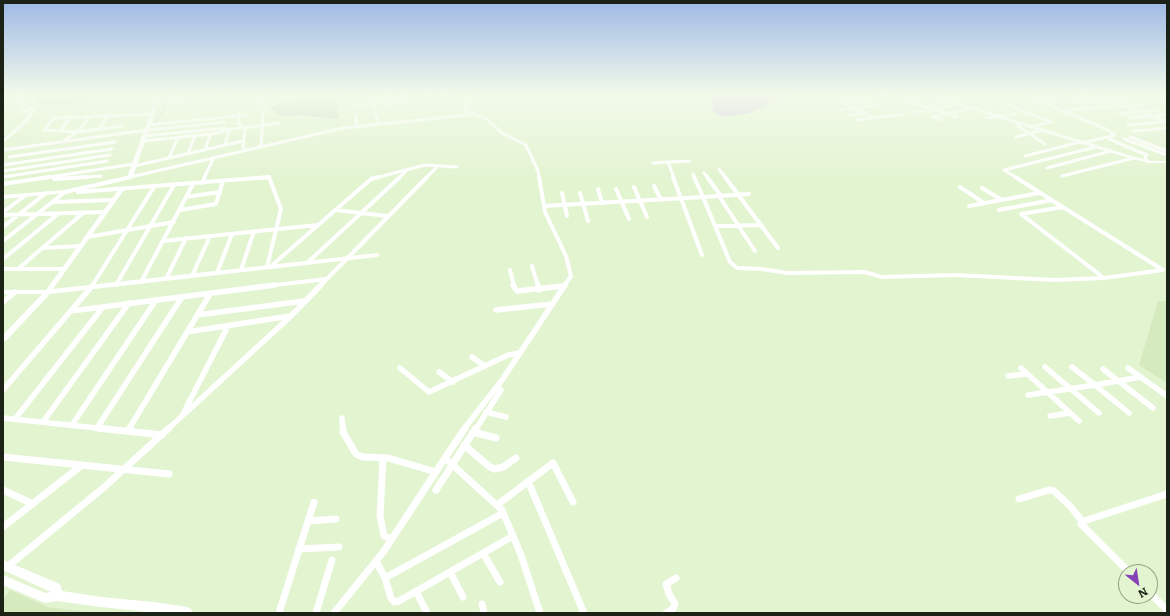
<!DOCTYPE html>
<html>
<head>
<meta charset="utf-8">
<style>
	body { margin:0 }
	#map { position:relative; width:1170px; height:616px; overflow:hidden; background:#e3f4d1; font-family:Literata,serif }
	canvas { display:block }
	.frame { position:absolute; inset:0; border:4px solid #1c2215; pointer-events:none }
	.north { position:absolute; left:1118px; top:564px; width:40px; height:40px; box-sizing:border-box; background:#e3f4d1; border:1px solid #93a086; border-radius:50%; rotate:150deg; font-size:11px; font-weight:700; line-height:16px; text-align:center; color:#1c2215 }
	.north::after { content:''; display:block; margin:auto; width:14px; height:18px; background:#8743b6; clip-path:polygon(50% 0,100% 100%,50% 72%,0 100%) }
</style>
</head>
<body>
<div id="map">
<canvas width="1170" height="616"></canvas>
<div class="frame"></div>
<div class="north">N</div>
</div>
<script>
const ctx = document.querySelector('canvas').getContext('2d');
ctx.lineJoin = 'round';
function paint(path, color) {
  ctx.fillStyle = color;
  ctx.fill(path, 'evenodd');
}
function shape(rows) {
  const path = new Path2D();
  for (const r of rows) {
    path.moveTo(r[0], r[1]);
    for (let i = 2; i < r.length; i += 2) path.lineTo(r[i], r[i + 1]);
  }
  return path;
}
function strokePath(path, color, width, dash) {
  ctx.strokeStyle = color;
  ctx.lineWidth = width;
  ctx.lineCap = dash ? 'butt' : 'round';
  ctx.setLineDash(dash || []);
  ctx.stroke(path);
}
paint(shape([
	[1158,301,1167,301,1167,383,1139,365],
	[10,590,48,607,96,613,3,613,3,599]
]), '#d6eac0');
paint(shape([
	[33,95,156,95,155,97,46,105,36,102],
	[318,95,336,95,339,119,296,115,281,117,269,106]
]), '#cdd9c0');
paint(shape([
	[711,95,790,95,750,113,724,117,713,112]
]), '#d2c1e2');
strokePath(shape([
	[154,124,163,111,169,95]
]), '#d2c1e2', 1);
strokePath(shape([
	[402,95,406,104],
	[447,95,449,98],
	[477,95,466,106,465,110,487,119,502,133,526,145,538,171,539,178],
	[1025,95,1106,129,1115,135,1082,143],
	[1038,95,1052,101,1043,102],
	[1050,95,1057,98,1069,98,1087,107],
	[1096,95,1167,122],
	[386,96,391,106],
	[1076,97,1097,95],
	[370,98,374,107],
	[355,99,354,96,361,95],
	[907,99,921,95,934,99,945,99],
	[1082,101,1124,98],
	[156,103,229,95],
	[1006,104,1051,122,1030,127],
	[1092,104,1132,101],
	[356,105,443,95],
	[880,105,854,108,841,102,897,95,907,99,908,101,957,117],
	[932,105,951,101],
	[840,110,854,108,873,118],
	[1062,110,1146,105],
	[21,112,33,111],
	[375,112,379,124],
	[916,113,961,104],
	[1119,113,1157,110],
	[239,114,238,123,244,128],
	[356,115,357,126],
	[850,115,863,113],
	[988,118,1015,114],
	[1130,118,1166,115],
	[857,120,905,114],
	[944,120,933,117,973,108],
	[1019,123,1018,126,1045,144],
	[148,125,247,115],
	[1128,125,1164,122],
	[122,126,78,132,44,130,54,118,152,114],
	[245,128,243,147,246,150],
	[100,129,108,115],
	[60,131,71,117],
	[1133,131,1167,128],
	[144,136,224,128],
	[1016,137,1042,130],
	[1130,137,1167,151],
	[1109,139,1147,155,1145,158,1148,162],
	[1124,139,1167,155],
	[63,141,78,132,90,116],
	[143,141,211,134,233,129,280,123],
	[225,145,229,130,227,129],
	[261,146,263,114,267,108,258,101,263,95],
	[205,149,211,134],
	[3,150,147,130,225,122],
	[188,153,195,136],
	[1025,156,1080,142],
	[9,157,115,142],
	[169,158,178,137],
	[653,163,668,162],
	[3,165,112,149],
	[134,166,243,141],
	[1047,168,1111,151],
	[719,169,726,178],
	[3,171,110,155],
	[704,173,708,178],
	[693,174,695,178],
	[1062,176,1134,158],
	[3,177,107,161],
	[43,178,134,164],
	[71,178,101,176],
	[126,178,343,128,476,114],
	[204,178,214,157],
	[258,178,269,178],
	[375,178,425,165,457,167],
	[399,178,407,170],
	[426,178,438,166],
	[674,178,668,162,690,161],
	[1017,178,1004,170,1096,147]
]), '#fff', 3);
strokePath(shape([
	[539,177,545,212,566,256,571,276,564,286],
	[673,177,702,255],
	[694,177,703,197,749,194],
	[707,177,721,196],
	[725,177,778,248],
	[54,179,87,177],
	[202,183,205,177],
	[3,184,49,177],
	[654,186,661,200],
	[634,187,647,217],
	[960,187,984,203],
	[982,188,1002,200],
	[598,189,602,203],
	[616,189,629,219],
	[78,192,269,177,281,209,267,267],
	[562,193,567,216],
	[580,193,588,221],
	[719,196,755,251],
	[186,197,220,192],
	[53,202,114,200],
	[544,206,703,197,730,262,737,268,762,269,787,273,864,272,882,277,955,275,1055,280,1104,278,1163,270,1015,177],
	[969,206,1039,193],
	[1063,207,1021,214,1104,278],
	[180,210,216,204,223,181],
	[335,210,387,216],
	[999,210,1052,200],
	[3,212,26,195],
	[3,215,105,212],
	[715,226,761,225],
	[3,227,46,193],
	[87,237,174,222],
	[3,241,65,192,131,177],
	[163,241,317,225],
	[43,248,81,246],
	[3,259,58,214],
	[307,263,400,177],
	[532,266,538,286],
	[270,267,371,179,379,177],
	[3,269,64,269],
	[18,269,83,213],
	[241,270,254,231],
	[510,270,514,286],
	[217,273,232,234],
	[192,276,210,236],
	[166,279,186,238],
	[141,282,193,184],
	[116,285,174,185],
	[92,286,154,187],
	[267,286,326,279],
	[320,286,427,177],
	[560,286,564,286]
]), '#fff', 4);
strokePath(shape([
	[513,285,517,291,564,286],
	[538,285,539,290],
	[3,302,15,292],
	[496,310,552,304],
	[71,311,275,285],
	[197,315,304,301],
	[187,332,290,316],
	[472,357,485,366],
	[1045,367,1099,413],
	[1072,367,1095,385],
	[400,368,429,392,508,355,520,353],
	[1021,368,1079,421],
	[1128,368,1167,396],
	[1103,369,1153,408],
	[439,372,453,382],
	[1008,376,1027,374],
	[3,390,93,285],
	[1028,395,1095,385],
	[486,412,506,417],
	[1129,413,1095,385,1141,377],
	[183,414,228,326],
	[1050,416,1070,413],
	[3,418,106,429],
	[342,418,343,429],
	[15,419,103,307],
	[43,422,129,303],
	[72,425,156,300],
	[97,428,182,297],
	[129,429,210,294],
	[168,429,291,316,321,285],
	[464,429,502,380,565,285],
	[476,429,501,390]
]), '#fff', 5.5);
strokePath(shape([
	[97,428,162,435],
	[343,428,343,432,356,454,363,457,388,458,436,472],
	[128,431,130,428],
	[473,432,496,438],
	[464,445,490,467,495,469,503,467,516,458],
	[3,457,169,474],
	[383,458,380,516,384,536,392,539],
	[445,458,465,428],
	[528,481,584,613],
	[3,490,33,504],
	[436,490,476,428],
	[1019,499,1049,490,1054,491,1071,507,1082,521],
	[497,505,553,463,573,502],
	[308,521,336,519],
	[3,527,82,465],
	[299,549,339,547],
	[483,553,500,582],
	[376,561,385,578,503,513],
	[7,567,102,489,169,428],
	[450,572,463,597],
	[1129,572,1081,524,1081,522,1167,494],
	[385,578,391,598,394,602,399,601,513,536],
	[416,591,427,613],
	[1150,593,1167,610],
	[482,604,484,613],
	[279,613,314,502],
	[316,613,332,560],
	[334,613,384,551,445,458,502,510,521,555,540,613],
	[666,613,673,609,675,604,669,594,666,584,676,578]
]), '#fff', 7);
paint(shape([
	[18,95,22,95,24,104,32,107,35,112,27,123,3,143,3,140,23,121,31,112,29,109,21,106,18,95],
	[157,95,161,95,133,177,128,178,127,177,157,95],
	[935,95,940,95,946,98,1021,122,1135,157,1151,161,1167,161,1167,163,1151,163,1132,159,1017,124,944,100,935,95],
	[121,188,124,190,53,289,377,253,380,255,377,257,50,294,6,341,3,341,3,335,42,294,3,294,3,290,46,290,119,189,121,188],
	[65,190,67,191,67,193,3,199,3,195,65,190],
	[3,560,60,584,62,591,101,597,154,602,187,607,191,609,193,613,157,613,101,607,57,601,45,603,3,585,3,575,45,593,51,592,3,570,3,560]
]), '#fff');
const sky = ctx.createLinearGradient(0, 0, 0, 181);
sky.addColorStop(0, '#9fb9e6');
sky.addColorStop(0.52, '#f2faea');
sky.addColorStop(1, '#f2faea00');
ctx.fillStyle = sky;
ctx.fillRect(0, 0, 1170, 181);
</script>
</body>
</html>
